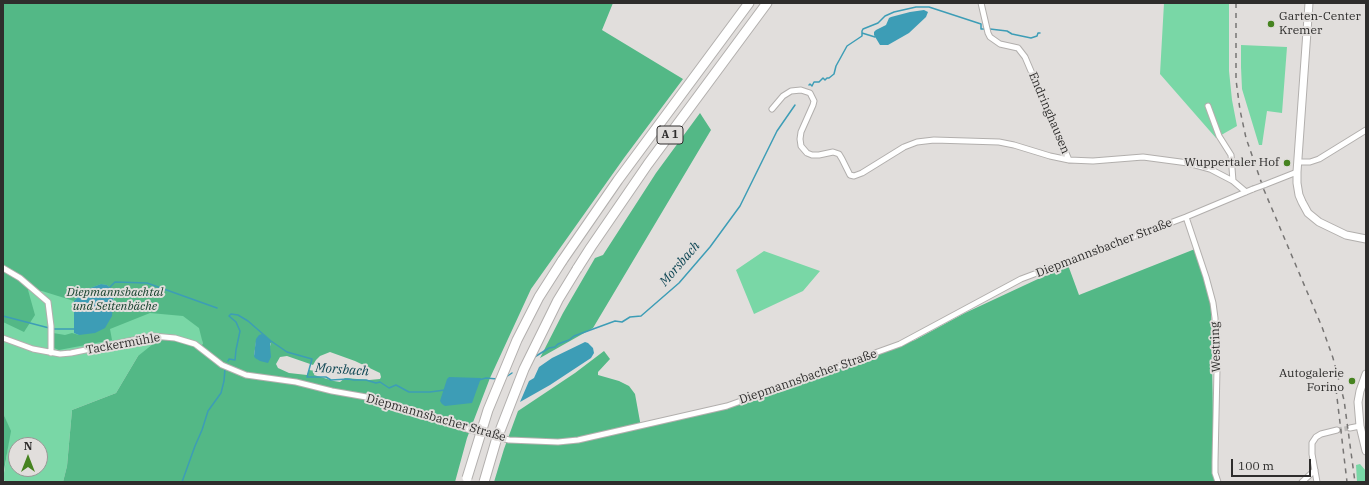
<!DOCTYPE html>
<html>
<head>
<meta charset="utf-8">
<style>
	body { margin:0 }
	#map { position:relative; width:1369px; height:485px; overflow:hidden; background:#e1dedc; font-family:"IBM Plex Serif",serif }
	canvas { display:block }
	.frame { position:absolute; inset:0; border:4px solid #2e2d2c; pointer-events:none }
	.north { position:absolute; left:8px; top:437px; width:40px; height:40px; box-sizing:border-box; background:#e1dedc; border:1px solid #999796; border-radius:50%; rotate:0deg; font-size:11px; font-weight:700; line-height:16px; text-align:center; color:#2e2d2c }
	.north::after { content:''; display:block; margin:auto; width:14px; height:18px; background:#468320; clip-path:polygon(50% 0,100% 100%,50% 72%,0 100%) }
	.scale { position:absolute; left:1231px; top:459px; width:80px; height:18px; box-sizing:border-box; border:2px solid #2e2d2c; border-top:0; padding-left:5px; font-size:12px; line-height:14px; white-space:nowrap; color:#2e2d2c; -webkit-text-stroke:3px #e1dedc; paint-order:stroke }
</style>
</head>
<body>
<div id="map">
<canvas width="1369" height="485"></canvas>
<div class="frame"></div>
<div class="north">N</div>
<div class="scale">100 m</div>
</div>
<script>
const ctx = document.querySelector('canvas').getContext('2d');
ctx.lineJoin = 'round';
function paint(path, color) {
  ctx.fillStyle = color;
  ctx.fill(path, 'evenodd');
}
function shape(rows) {
  const path = new Path2D();
  for (const r of rows) {
    path.moveTo(r[0], r[1]);
    for (let i = 2; i < r.length; i += 2) path.lineTo(r[i], r[i + 1]);
  }
  return path;
}
function strokePath(path, color, width, dash) {
  ctx.strokeStyle = color;
  ctx.lineWidth = width;
  ctx.lineCap = dash ? 'butt' : 'round';
  ctx.setLineDash(dash || []);
  ctx.stroke(path);
}
function label(font, color, halo, rows, align = 'center') {
  ctx.font = font + ' "IBM Plex Serif",serif';
  ctx.lineWidth = 4;
  ctx.setLineDash([]);
  ctx.textBaseline = 'middle';
  ctx.strokeStyle = halo;
  ctx.fillStyle = color;
  for (const [text, x, y, turn = 0] of rows) {
    ctx.save();
    ctx.translate(x, y);
    ctx.rotate((+turn || 0) * Math.PI / 180);
    ctx.textAlign = isNaN(turn) ? turn : align;
    if (halo) ctx.strokeText(text, 0, 0);
    ctx.fillText(text, 0, 0);
    ctx.restore();
  }
}
paint(shape([
	[1164,3,1229,3,1229,71,1232,100,1237,126,1216,138,1160,74],
	[1241,45,1287,47,1282,113,1267,111,1262,145,1259,145,1242,89,1241,67],
	[764,251,820,271,803,291,754,314,736,270],
	[3,266,195,288,203,344,138,356,116,393,72,410,67,466,63,482,8,482,3,480,10,431,3,413],
	[16,445,40,445,40,469,16,469],
	[1360,464,1366,471,1366,482,1357,482,1356,465]
]), '#79d7a6');
paint(shape([
	[3,3,613,3,602,30,683,79,624,158,531,289,490,378,467,438,455,482,63,482,67,466,72,410,116,393,138,356,163,336,197,346,203,344,199,328,183,316,150,313,110,329,112,340,59,350,54,348,53,333,65,335,72,333,79,335,114,300,114,291,107,285,101,284,85,290,74,301,42,291,28,290,35,315,24,332,3,322],
	[256,342,271,343,270,346,254,356],
	[330,352,355,361,380,373,381,377,380,379,369,380,345,378,340,382,334,381,314,375,315,371,309,370,307,375,289,373,278,368,276,364,280,357,287,356,313,365,316,360,320,356],
	[700,113,711,130,593,328,540,358,563,313,595,258,603,255,656,173],
	[1195,249,1211,303,1214,473,1216,482,494,482,504,449,518,411,575,373,604,351,610,359,598,372,598,375,619,381,629,386,635,394,641,427,728,407,915,340,965,313,1068,265,1079,295],
	[3,413,11,431,3,476]
]), '#53b886');
paint(shape([
	[924,10,928,12,926,17,909,33,888,45,880,45,874,35,874,32,876,30,886,25,889,18,891,17,910,12],
	[101,284,107,285,114,291,112,316,105,328,95,333,79,335,74,333,74,301,85,290],
	[262,334,271,341,270,346,271,357,268,363,260,361,255,358,254,356,256,339,259,335],
	[585,342,588,343,593,348,594,353,591,358,550,385,520,402,529,381,534,378,539,367,552,358],
	[449,377,481,378,472,403,445,406,442,404,440,401,447,379]
]), '#3d9db6');
strokePath(shape([
	[990,29,1007,31,1012,34,1031,38,1037,36,1038,33,1040,33],
	[862,33,875,37],
	[809,85,810,84,812,86,814,82,819,82,823,78,825,80,827,78,829,78,834,74,836,66,847,46,862,36,862,31,863,29,878,23,885,16,894,12,916,7,929,7,981,24,981,29,984,29],
	[110,287,115,282,147,283,217,308],
	[3,316,53,329,76,329],
	[229,316,231,314,238,315,248,321,271,341,287,352,312,359,307,377,326,377,331,380,348,379,354,380,366,380,376,383,380,382,389,388,396,385,409,392,430,392,445,390],
	[533,358,549,348,555,347,558,344,569,340,574,336,615,321,622,322,630,317,641,316,679,283,710,247,740,206,777,131,795,105],
	[228,361,229,359,235,360,236,350,240,331,236,322,229,316],
	[506,377,512,373],
	[479,380,486,378,497,379],
	[182,482,195,446,202,430,208,411,221,393,224,381,225,369]
]), '#3d9db6', 1.5);
strokePath(shape([
	[1337,430,1350,428]
]), '#bdbbb9', 5, [5, 2.5]);
const street = shape([
	[981,3,988,33,990,37,1000,44,1018,48,1025,57,1069,160],
	[1208,106,1219,136,1231,155,1233,181],
	[772,109,783,96,791,91,801,90,810,93,814,101,813,105,801,132,800,139,801,146,807,153,812,155,819,155,833,152,839,154,842,159,850,175,854,176,862,173,904,147,917,142,934,140,999,142,1014,145,1050,156,1069,160,1093,161,1143,157,1188,163,1210,169,1233,181,1246,192],
	[1298,162,1310,162,1319,159,1366,130],
	[1264,185,1297,172],
	[1186,217,1206,277,1213,303,1215,318,1217,369,1215,462,1215,473,1218,482],
	[3,268,20,278,48,302,51,326,51,353],
	[3,338,33,349,60,354,71,353,153,336,175,338,195,344,222,365,246,375,296,382,332,391,372,398,467,429,509,440,558,442,578,440,727,406,900,344,1021,279,1186,217,1253,189],
	[1350,428,1360,426],
	[1302,482,1315,470],
	[1317,482,1312,454,1312,443,1316,437,1321,434,1337,430]
]);
const secondary = shape([
	[1309,3,1297,172,1297,183,1299,195,1302,202,1308,213,1319,222,1346,235,1366,239],
	[1366,374,1360,391,1358,402,1360,426,1366,451]
]);
const highway = shape([
	[562,261,618,180,749,3],
	[577,269,591,247,648,164,767,3]
]);
strokePath(street, '#b2afad', 7);
strokePath(secondary, '#b2afad', 9);
strokePath(highway, '#b2afad', 11);
strokePath(street, '#fff', 5);
strokePath(secondary, '#fff', 7);
strokePath(highway, '#fff', 9);
strokePath(shape([
	[1236,3,1236,80,1240,110,1246,138,1264,190,1322,327,1333,358,1344,400,1355,482],
	[1336,389,1347,482]
]), '#777574', 1.5, [5, 5]);
const streetBridge = shape([
	[1253,189,1264,185]
]);
const highwayBridge = shape([
	[467,478,488,410,517,340,539,297,562,261],
	[484,482,496,441,524,369,558,300,577,269]
]);
strokePath(streetBridge, '#b2afad', 7, []);
strokePath(highwayBridge, '#b2afad', 11, []);
strokePath(streetBridge, '#fff', 5);
strokePath(highwayBridge, '#fff', 9);
for (const [x, y, r, color] of [
	[1271,24,4,"#468320"],
	[1287,163,4,"#468320"],
	[1352,381,4,"#468320"]
]) {
  const dot = new Path2D();
  dot.arc(x, y, r, 0, 2 * Math.PI);
  ctx.fillStyle = color;
  ctx.fill(dot);
  strokePath(dot, '#e1dedc', 1.5);
}
for (const [x, y, w] of [
	[670,135,26]
]) {
  const box = new Path2D();
  box.roundRect(x - w / 2, y - 9, w, 18, 3);
  ctx.fillStyle = '#e1dedc';
  ctx.fill(box);
  strokePath(box, '#2e2d2c', 1);
}
label('bold 11px', '#2e2d2c', null, [
	["A 1",670,135]
]);
label('12px', '#2e2d2c', '#e1dedc', [
	["Garten-Center",1279,17,"left"],
	["Kremer",1279,31,"left"],
	["Wuppertaler Hof",1279,163],
	["Autogalerie",1344,374],
	["Forino",1344,388]
], 'right');
label('12px', '#2e2d2c', '#e1dedc', [
	["Endringhausen",1049,113,67],
	["Diepmannsbacher Straße",1104,248,-21],
	["Tackermühle",123,344,-10],
	["Westring",1216,347,-92],
	["Diepmannsbacher Straße",808,377,-19],
	["Diepmannsbacher Straße",436,418,16]
]);
label('italic 12px', '#133e2a', '#e1dedc', [
	["Diepmannsbachtal",115,293],
	["und Seitenbäche",115,307]
]);
label('italic 13px', '#0e4654', '#e1dedc', [
	["Morsbach",680,264,-49],
	["Morsbach",342,370,4]
]);
</script>
</body>
</html>
